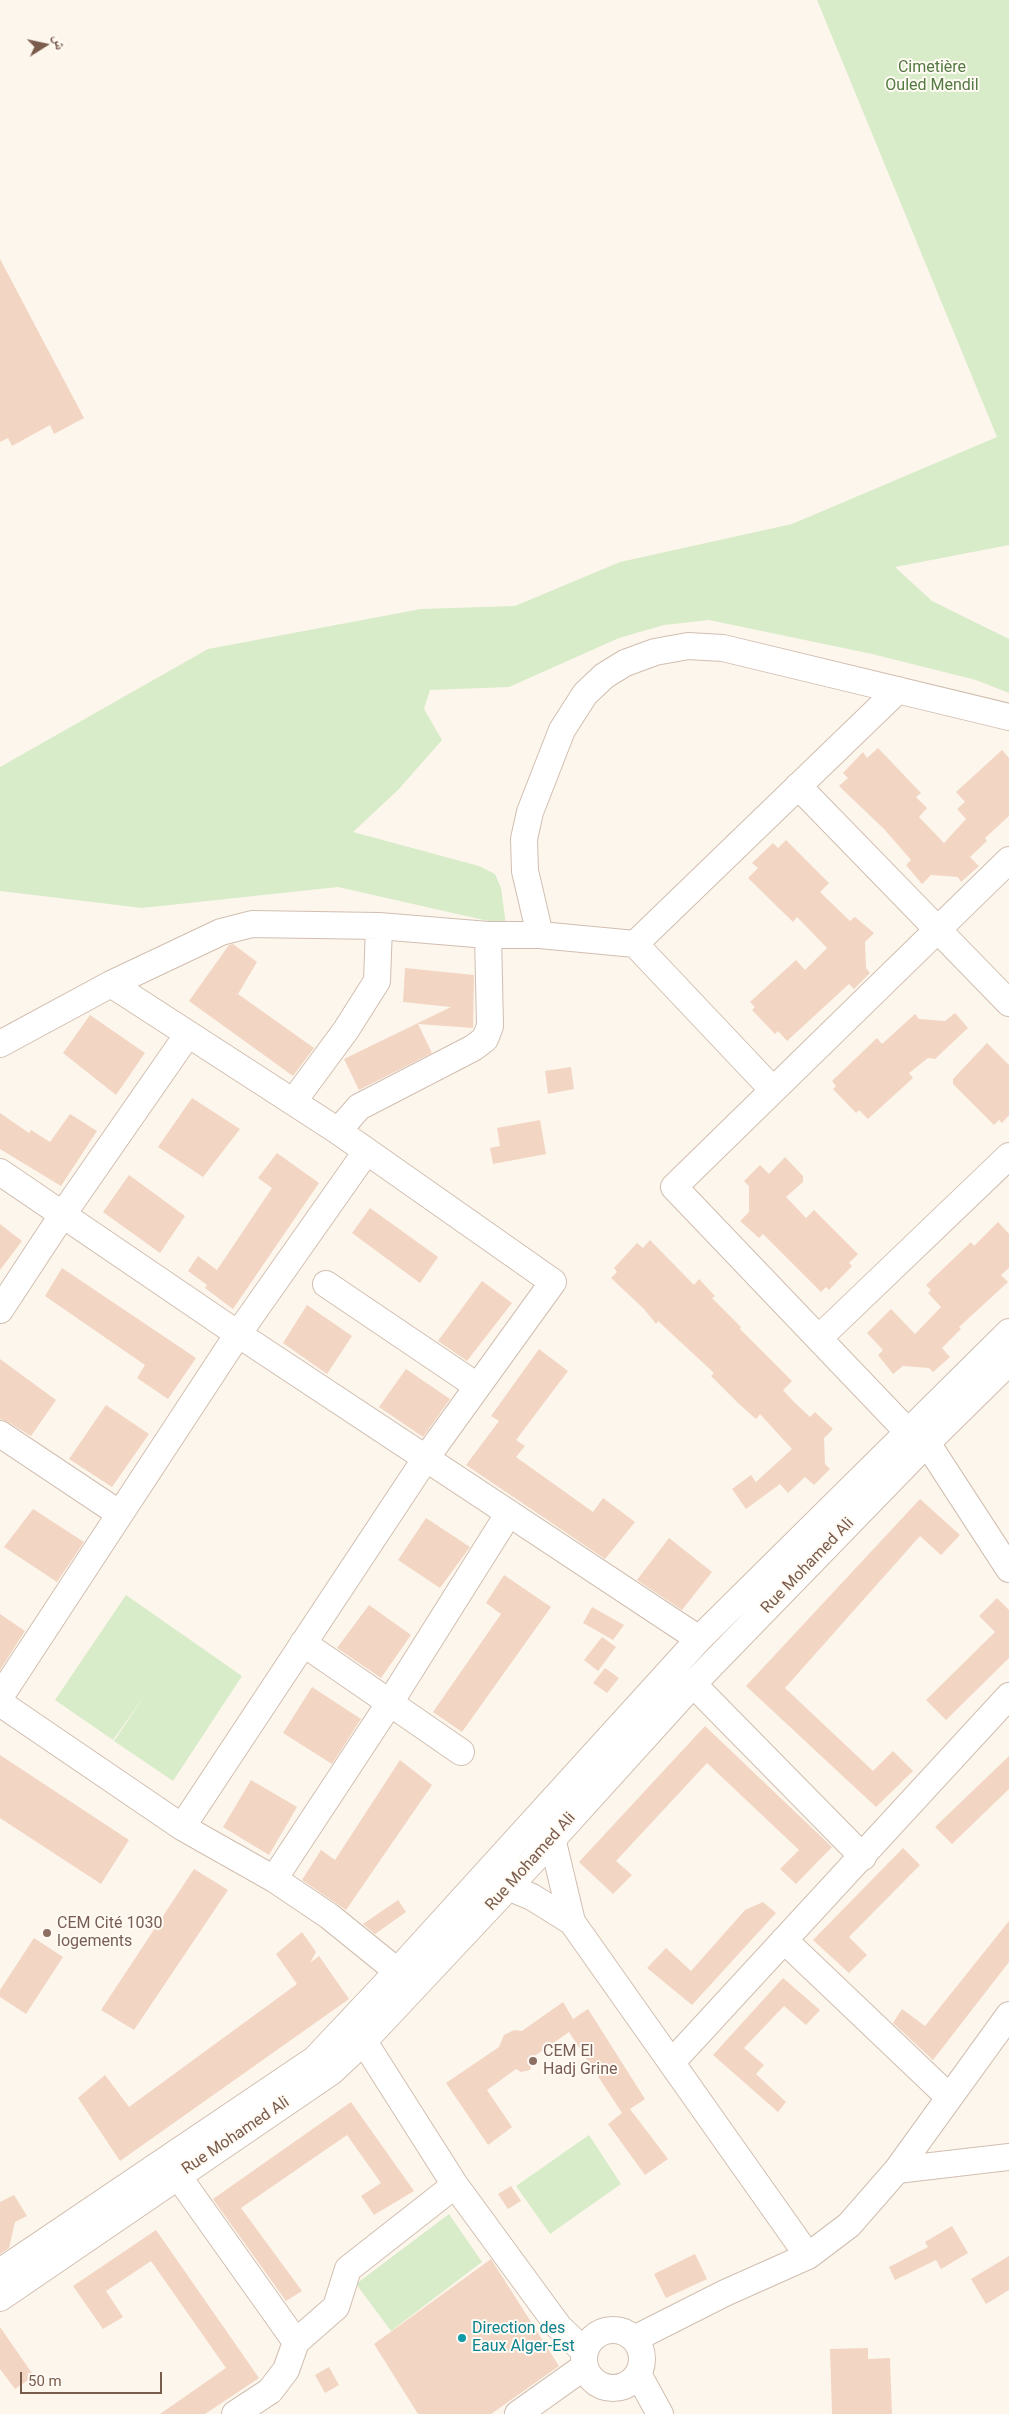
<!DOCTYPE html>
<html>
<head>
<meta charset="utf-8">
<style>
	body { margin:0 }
	#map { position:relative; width:1009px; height:2414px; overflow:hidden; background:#fdf6ec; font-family:Roboto,"Noto Naskh Arabic",sans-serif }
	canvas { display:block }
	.north { position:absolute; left:20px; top:20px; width:50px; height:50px; -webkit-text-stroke:4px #fffaf3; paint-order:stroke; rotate:80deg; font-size:14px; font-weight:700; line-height:20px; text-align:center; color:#7a5c4d }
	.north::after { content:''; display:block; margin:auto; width:18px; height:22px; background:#7a5c4d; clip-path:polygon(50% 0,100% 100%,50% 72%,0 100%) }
	.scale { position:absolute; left:20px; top:2372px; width:142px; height:22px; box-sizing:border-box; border:2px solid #7a5c4d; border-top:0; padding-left:6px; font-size:15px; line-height:18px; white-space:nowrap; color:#7a5c4d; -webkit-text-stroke:4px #fffaf3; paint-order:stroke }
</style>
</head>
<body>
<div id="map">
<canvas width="1009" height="2414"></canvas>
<div class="north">ش</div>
<div class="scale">50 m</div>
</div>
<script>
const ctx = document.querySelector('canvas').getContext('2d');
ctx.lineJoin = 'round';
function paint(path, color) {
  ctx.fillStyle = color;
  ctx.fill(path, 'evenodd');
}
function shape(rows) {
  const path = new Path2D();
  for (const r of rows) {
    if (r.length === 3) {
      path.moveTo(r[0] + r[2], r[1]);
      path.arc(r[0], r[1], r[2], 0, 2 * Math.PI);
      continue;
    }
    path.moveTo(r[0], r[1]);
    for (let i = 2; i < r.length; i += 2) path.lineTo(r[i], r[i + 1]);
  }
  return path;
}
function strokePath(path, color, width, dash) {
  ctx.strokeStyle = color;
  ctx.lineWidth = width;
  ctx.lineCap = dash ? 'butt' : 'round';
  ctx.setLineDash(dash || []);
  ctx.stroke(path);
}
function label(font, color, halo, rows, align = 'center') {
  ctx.font = font + ' Roboto,sans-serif';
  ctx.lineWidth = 4;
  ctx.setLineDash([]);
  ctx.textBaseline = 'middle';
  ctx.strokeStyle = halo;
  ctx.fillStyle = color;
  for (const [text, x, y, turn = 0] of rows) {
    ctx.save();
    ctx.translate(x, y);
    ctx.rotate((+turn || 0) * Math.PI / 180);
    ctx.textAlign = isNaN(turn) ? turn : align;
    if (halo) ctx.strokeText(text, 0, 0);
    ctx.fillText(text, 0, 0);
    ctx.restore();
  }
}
paint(shape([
	[817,0,1009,0,1009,545,895,567,932,601,1009,639,1009,693,976,680,872,654,709,620,664,625,619,638,509,687,430,690,424,709,442,740,398,790,353,832,479,866,495,874,501,888,506,925,338,887,142,908,0,891,0,767,208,649,421,609,515,606,620,562,792,524,997,437],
	[126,1595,242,1676,173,1781,114,1741,147,1692,113,1740,55,1700],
	[589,2135,621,2184,550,2234,516,2186],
	[449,2214,482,2262,391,2331,356,2284]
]), '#d8ecc9');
paint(shape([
	[0,259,84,418,54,434,50,425,12,446,8,438,0,442],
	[878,748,921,793,916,797,927,808,919,817,944,843,966,819,957,809,965,802,956,792,1002,750,1009,758,1009,816,985,838,987,841,970,857,979,866,961,882,958,877,931,875,922,884,906,865,911,860,884,829,839,786,848,778,843,773,863,752,867,758],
	[786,840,829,883,820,892,850,921,855,917,874,933,865,942,866,968,870,973,854,989,849,984,787,1041,778,1031,775,1034,752,1010,755,1007,750,1002,796,960,805,970,827,948,797,917,793,922,748,878,758,868,752,863,773,843,778,848],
	[233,944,257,962,238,994,314,1048,293,1076,189,1001,229,945],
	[405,968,474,975,473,1028,418,1024,432,1053,359,1090,344,1059,451,1007,403,1002],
	[955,1013,968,1028,935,1059,928,1058,909,1073,913,1078,868,1119,859,1110,856,1113,833,1089,836,1086,832,1081,877,1038,882,1044,915,1014,919,1019,945,1021],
	[90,1015,145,1053,116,1095,63,1053],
	[987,1043,1009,1065,1009,1115,1002,1123,999,1120,994,1125,953,1084,953,1079],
	[571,1067,574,1089,548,1094,545,1071],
	[192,1098,240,1129,203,1177,158,1147],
	[0,1113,29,1133,31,1130,50,1142,70,1114,97,1131,61,1186,0,1149],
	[540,1120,546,1154,493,1164,490,1148,500,1146,497,1128],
	[277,1153,319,1183,233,1309,205,1288,207,1285,188,1271,198,1256,217,1270,272,1188,258,1178],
	[785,1157,803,1176,803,1182,786,1197,806,1218,814,1210,858,1254,849,1263,852,1266,829,1290,826,1287,821,1292,763,1234,759,1238,740,1221,749,1212,749,1186,744,1181,760,1165,769,1174],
	[129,1175,185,1216,160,1253,103,1212],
	[370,1208,438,1257,420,1283,352,1233],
	[998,1222,1009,1234,1009,1268,1001,1275,1008,1282,959,1327,961,1329,942,1348,950,1357,933,1372,929,1368,903,1366,893,1374,878,1355,883,1350,867,1333,891,1309,915,1334,941,1307,928,1293,931,1290,926,1285,971,1242,974,1246],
	[0,1224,22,1241,0,1270],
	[650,1240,694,1285,699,1279,715,1296,712,1298,741,1327,740,1329,792,1381,783,1390,793,1401,810,1417,815,1412,833,1429,824,1438,825,1464,830,1469,814,1485,805,1477,788,1493,780,1484,746,1509,732,1489,751,1475,756,1482,792,1449,760,1414,756,1419,739,1404,711,1376,714,1373,658,1321,656,1324,644,1309,611,1278,617,1272,614,1268,637,1243,643,1248],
	[62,1268,196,1358,168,1399,137,1378,145,1365,45,1296],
	[482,1281,512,1303,467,1361,438,1341],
	[307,1305,352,1336,327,1374,283,1343],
	[539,1349,568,1371,516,1440,525,1446,516,1457,593,1512,603,1498,635,1522,605,1559,466,1465,499,1421,491,1416],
	[0,1359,56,1400,31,1436,8,1422,0,1419],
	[406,1369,450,1399,423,1437,379,1407],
	[106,1405,149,1434,112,1487,69,1459],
	[920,1499,960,1535,941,1555,920,1536,785,1688,873,1771,893,1751,913,1771,876,1807,746,1686],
	[33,1509,84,1542,57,1582,4,1547],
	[426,1518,470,1547,440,1588,398,1560],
	[669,1538,712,1572,682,1610,637,1580],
	[504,1575,551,1607,462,1732,433,1712,501,1614,486,1603],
	[997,1598,1009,1610,1009,1658,946,1720,926,1700,995,1632,979,1616],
	[369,1605,411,1635,381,1678,337,1648],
	[592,1607,624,1625,613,1640,583,1623],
	[0,1614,25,1631,0,1670],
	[602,1637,616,1647,598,1671,584,1660],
	[605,1668,619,1678,607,1693,593,1683],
	[312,1687,361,1719,332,1764,283,1733],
	[705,1726,832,1847,796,1884,780,1869,799,1850,707,1763,616,1861,632,1875,613,1894,579,1862],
	[0,1755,129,1840,101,1884,0,1818],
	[1009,1756,1009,1789,952,1844,935,1827],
	[400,1760,432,1785,346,1910,302,1880,321,1850,335,1860],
	[251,1780,297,1807,269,1855,223,1827],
	[903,1848,920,1865,849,1937,867,1955,849,1973,813,1940],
	[194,1869,228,1890,134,2030,101,2010],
	[398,1900,406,1912,375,1934,363,1924],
	[763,1902,776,1913,692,2005,647,1968,666,1948,691,1971,745,1910],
	[1009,1921,1009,1962,933,2060,893,2023,902,2009,925,2026],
	[302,1932,316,1952,310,1963,319,1956,349,1999,120,2161,78,2098,105,2075,129,2107,297,1984,276,1954],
	[34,1938,63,1957,26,2014,0,1997,0,1990],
	[783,1978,820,2010,806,2025,784,2006,744,2048,764,2065,756,2074,786,2102,778,2112,713,2055],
	[563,2002,573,2019,588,2009,645,2099,630,2109,668,2159,645,2175,608,2124,622,2113,569,2032,536,2055,530,2070,521,2072,516,2069,487,2090,512,2127,488,2145,446,2083,499,2047,504,2035,514,2030,522,2031],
	[351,2102,414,2191,374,2215,361,2196,381,2183,347,2135,241,2208,302,2291,286,2301,213,2199],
	[511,2186,521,2201,508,2209,498,2194],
	[14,2195,27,2216,15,2222,9,2248,0,2254,0,2202],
	[952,2226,968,2253,941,2269,936,2260,895,2280,889,2267,928,2247,925,2242],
	[156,2230,259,2378,205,2414,160,2414,226,2368,151,2261,106,2291,123,2317,103,2329,73,2286],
	[695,2254,707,2279,666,2298,654,2274],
	[1009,2256,1009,2290,986,2304,971,2279],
	[491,2259,559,2366,491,2414,418,2414,374,2344],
	[0,2327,34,2376,15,2389,0,2369],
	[868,2348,868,2359,890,2358,892,2414,832,2414,830,2349],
	[329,2367,339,2385,325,2393,315,2375]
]), '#f3d5c3');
const minor = shape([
	[798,786,1009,1003],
	[1009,860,674,1187,908,1432,927,1443,1009,1569],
	[540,935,525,871,524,839,530,812,562,730,585,694,604,676,625,663,655,652,688,646,723,648,1009,717],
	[111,984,338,1131,553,1282,426,1458,182,1827],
	[0,1044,111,984,221,932,252,924,379,926,488,935,540,935,635,944],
	[773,1090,635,944,898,690],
	[293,1102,346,1030,377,981,379,926],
	[338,1131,359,1107,473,1048,485,1039,490,1026,488,935],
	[0,1172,238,1334,699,1639],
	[326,1284,477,1386],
	[0,1310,63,1214,188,1034],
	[819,1338,1009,1156],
	[0,1434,120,1514],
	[303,1643,461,1752],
	[693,1684,863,1857],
	[0,1697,238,1334,366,1152],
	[0,1703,182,1827,274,1879,329,1916,397,1971],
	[504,1874,508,1887,532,1897,572,1922,552,1838,541,1838],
	[274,1879,389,1704,509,1513],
	[572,1922,808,2256],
	[784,1940,949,2097],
	[354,2026,455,2185,559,2327,584,2351],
	[672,2062,1009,1696],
	[897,2170,1009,2157],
	[178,2176,296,2342],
	[0,2272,315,2059,382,1988,699,1639,1009,1332],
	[0,2298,331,2072,363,2042,531,1863,693,1684,927,1443,1009,1362],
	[613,2359,29],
	[634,2339,725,2293,808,2256,849,2225,897,2170,1009,2015],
	[638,2374,660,2414],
	[235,2414,270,2391,286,2370,296,2342,336,2307,348,2269,455,2185],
	[518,2414,584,2367]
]);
strokePath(minor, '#d1beb0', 28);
strokePath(minor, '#fff', 26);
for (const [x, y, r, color] of [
	[47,1933,5,"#8d6e63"],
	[533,2061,5,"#8d6e63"],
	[462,2338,5,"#0f9aa8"]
]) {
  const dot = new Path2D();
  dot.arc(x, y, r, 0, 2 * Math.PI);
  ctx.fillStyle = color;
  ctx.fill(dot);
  strokePath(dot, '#fffaf3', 2);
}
label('16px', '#537a41', '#fffaf3', [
	["Cimetière",932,68],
	["Ouled Mendil",932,86]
]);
label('16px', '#7a5c4d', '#fffaf3', [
	["Rue Mohamed Ali",808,1566,-46],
	["Rue Mohamed Ali",531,1862,-48],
	["Rue Mohamed Ali",236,2136,-34]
]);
label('16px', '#785e54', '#fffaf3', [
	["CEM Cité 1030",57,1924],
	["logements",57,1942],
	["CEM El",543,2052],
	["Hadj Grine",543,2070]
], 'left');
label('16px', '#0d838f', '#fffaf3', [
	["Direction des",472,2329],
	["Eaux Alger-Est",472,2347]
], 'left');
</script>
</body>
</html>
